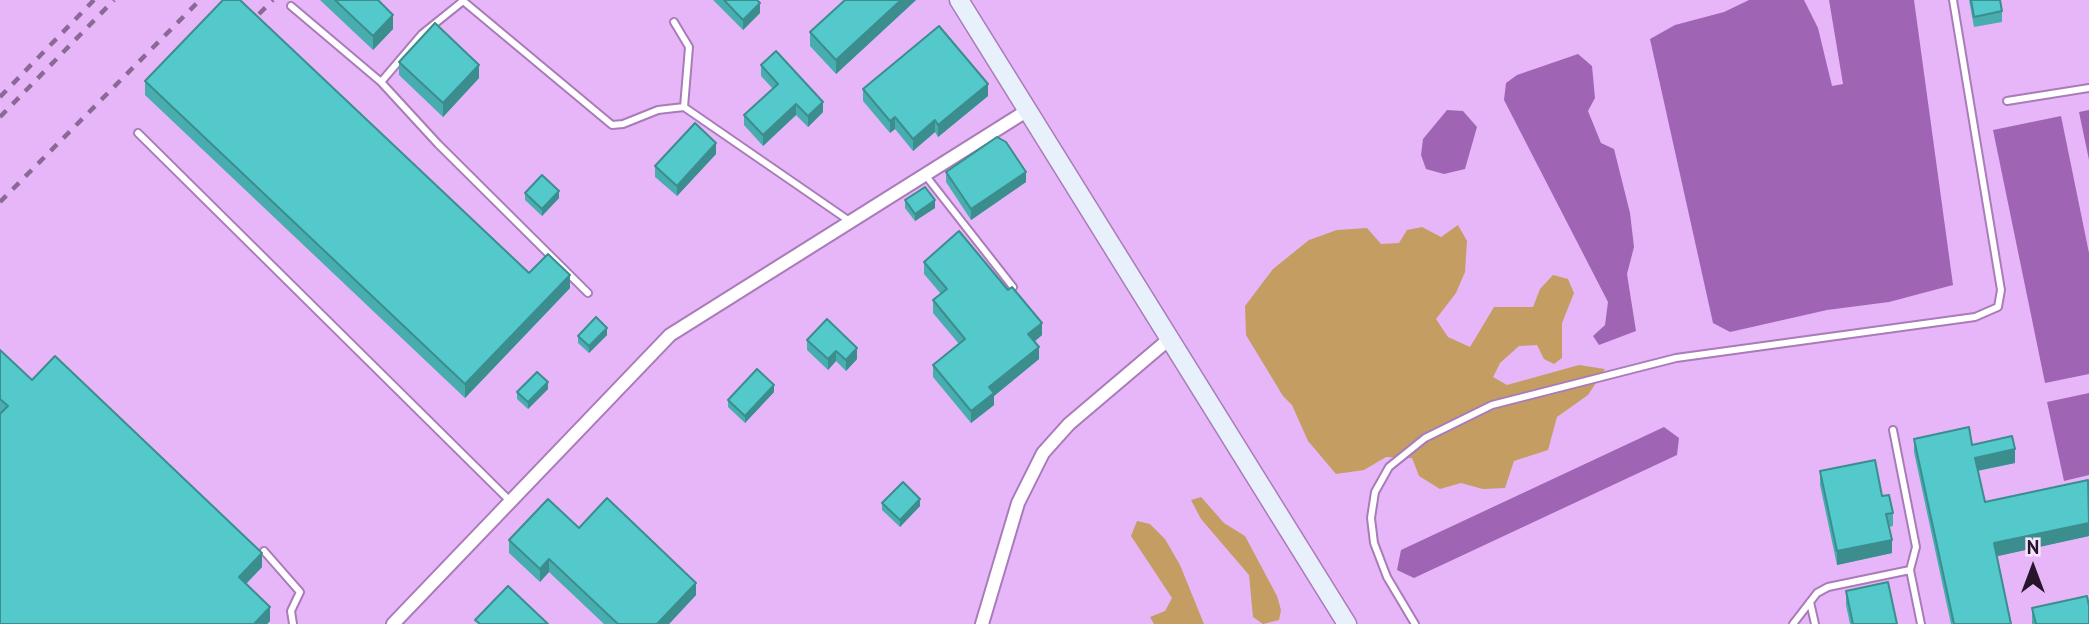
<!DOCTYPE html>
<html>
<head>
<meta charset="utf-8">
<style>
	body { margin:0 }
	#map { position:relative; width:2089px; height:624px; overflow:hidden; background:#e7b6f8; font-family:"PT Sans",sans-serif }
	canvas { display:block }
	.north { position:absolute; left:1998px; top:533px; width:70px; height:70px; -webkit-text-stroke:5px #f8e4ff; paint-order:stroke; rotate:0deg; font-size:19px; font-weight:700; line-height:28px; text-align:center; color:#27142d }
	.north::after { content:''; display:block; margin:auto; width:24px; height:32px; background:#27142d; clip-path:polygon(50% 0,100% 100%,50% 72%,0 100%) }
</style>
</head>
<body>
<div id="map">
<canvas width="2089" height="624"></canvas>
<div class="north">N</div>
</div>
<script>
const ctx = document.querySelector('canvas').getContext('2d');
ctx.lineJoin = 'round';
function paint(path, color) {
  ctx.fillStyle = color;
  ctx.fill(path, 'evenodd');
}
function shape(rows) {
  const path = new Path2D();
  for (const r of rows) {
    path.moveTo(r[0], r[1]);
    for (let i = 2; i < r.length; i += 2) path.lineTo(r[i], r[i + 1]);
  }
  return path;
}
function strokePath(path, color, width, dash) {
  ctx.strokeStyle = color;
  ctx.lineWidth = width;
  ctx.lineCap = dash ? 'butt' : 'round';
  ctx.setLineDash(dash || []);
  ctx.stroke(path);
}
paint(shape([
	[1458,225,1467,241,1465,272,1456,293,1436,319,1448,337,1470,347,1494,307,1533,307,1540,289,1553,275,1568,279,1574,293,1562,323,1562,358,1554,364,1544,359,1537,345,1519,346,1500,363,1493,377,1507,385,1579,365,1605,369,1588,395,1557,417,1548,450,1514,461,1505,488,1483,489,1461,483,1440,489,1419,476,1412,458,1386,457,1364,470,1336,474,1308,441,1292,405,1283,396,1246,335,1245,306,1273,269,1309,240,1337,230,1367,228,1381,244,1399,243,1407,230,1422,227,1441,237],
	[1201,497,1224,523,1245,536,1277,596,1281,610,1279,620,1263,624,1253,617,1249,575,1201,519,1191,500],
	[1137,521,1150,524,1165,539,1180,565,1204,624,1154,624,1150,617,1165,611,1172,598,1131,536]
]), '#c49d62');
paint(shape([
	[1749,0,1804,0,1818,28,1832,86,1843,84,1829,0,1914,0,1953,285,1889,302,1827,310,1730,332,1713,323,1650,39,1675,25,1724,12],
	[1578,54,1592,66,1595,98,1588,111,1601,143,1614,149,1630,213,1634,247,1627,274,1636,331,1599,345,1593,336,1605,325,1608,302,1504,100,1506,83,1517,75],
	[1447,110,1463,111,1477,127,1465,169,1444,174,1426,169,1421,155,1423,139],
	[2089,110,2089,160,2079,112],
	[2061,116,2089,253,2089,374,2045,383,1993,130],
	[2089,393,2089,475,2064,481,2047,402],
	[1664,427,1679,438,1677,455,1414,578,1397,570,1401,550]
]), '#a064b4');
const lane = shape([
	[462,0,612,125,623,124,658,110,684,107,848,220],
	[291,6,381,82,438,144,588,293],
	[674,22,689,47,684,107],
	[381,82,422,34,463,1],
	[2007,101,2089,88],
	[138,133,511,502],
	[926,176,1013,287],
	[264,551,300,592,291,611,293,624],
	[1910,570,1921,624],
	[1810,602,1815,624],
	[1415,624,1387,577,1374,543,1371,518,1375,492,1389,467,1425,438,1492,405,1676,358,1975,317,1998,307,2001,290,1953,0],
	[1793,624,1817,593,1828,587,1910,570,1916,547,1893,430]
]);
const street = shape([
	[393,624,670,335,1028,110],
	[982,624,1018,503,1043,453,1069,424,1168,340]
]);
const secondary = shape([
	[959,0,1347,624]
]);
strokePath(lane, '#a97bb9', 10);
strokePath(street, '#a97bb9', 16);
strokePath(secondary, '#a97bb9', 21);
strokePath(lane, '#fff', 6);
strokePath(street, '#fff', 12);
strokePath(secondary, '#e8f0fb', 18);
strokePath(shape([
	[259,14,273,0],
	[0,97,94,0],
	[0,117,114,0],
	[0,202,200,0]
]), '#8b6997', 4.5, [9, 9]);
paint(shape([
	[320,0,378,0,393,29,373,50],
	[713,0,757,0,760,13,743,30],
	[845,0,916,0,836,74,810,46,810,32],
	[1969,0,2000,0,2002,11,2002,22,1974,27],
	[399,62,479,78,443,117,399,75],
	[761,65,823,112,808,127,796,115,763,146,744,125,744,115,773,89,761,76],
	[145,81,529,273,570,288,465,398,145,95],
	[863,89,988,96,938,137,935,132,913,151,895,129,890,133,863,101],
	[716,154,677,196,655,177,655,166],
	[946,172,1026,182,971,220,946,182],
	[525,193,559,198,542,216,525,200],
	[905,200,935,208,915,221,905,208],
	[924,262,1042,335,1034,342,1039,359,994,396,994,405,971,423,933,377,933,365,959,344,933,313,933,300,941,294,924,274],
	[607,335,589,353,578,343,578,336],
	[807,340,857,359,846,371,836,361,828,370,807,350],
	[0,350,32,380,262,567,246,584,270,621,267,624,0,624,1,413,0,412],
	[548,389,528,409,517,399,517,392],
	[774,392,745,423,728,407,728,400],
	[1914,439,1972,445,2015,463,1978,471,1985,502,2089,484,2089,536,1996,556,2011,624,1951,624,1914,452],
	[1820,471,1882,496,1893,513,1893,526,1889,527,1892,553,1837,565,1820,485],
	[882,503,920,506,900,527,882,510],
	[579,528,696,595,669,624,604,624,549,572,540,582,509,553,509,540],
	[1846,591,1897,624,1850,624,1846,605],
	[2032,608,2089,624,2032,624]
]), '#48adaf');
paint(shape([
	[901,0,916,0,836,74,836,60],
	[760,3,760,13,743,30,743,20],
	[393,15,393,29,373,50,373,36],
	[479,65,479,78,443,117,443,103],
	[988,84,988,96,938,137,938,125],
	[823,102,823,112,808,127,808,116],
	[796,104,796,115,763,146,763,135],
	[895,117,895,129,890,133,890,121],
	[935,120,935,132,913,151,913,139],
	[716,143,716,154,677,196,677,186],
	[1026,172,1026,182,971,220,971,209],
	[559,191,559,198,542,216,542,209],
	[935,200,935,208,915,221,915,214],
	[570,275,570,288,465,398,465,384],
	[1042,323,1042,335,1028,347,1028,334],
	[607,328,607,335,589,353,589,346],
	[1039,347,1039,359,994,396,994,405,971,423,971,411,989,387],
	[857,348,857,359,846,371,846,360],
	[836,351,836,361,828,370,828,359],
	[548,382,548,389,528,409,528,402],
	[774,385,774,392,745,423,745,416],
	[2015,449,2015,463,1975,471,1975,458],
	[920,499,920,506,900,527,900,520],
	[2089,523,2089,536,1994,557,1994,543],
	[1892,540,1892,553,1837,565,1837,551],
	[262,553,262,567,239,591,239,577],
	[549,559,549,572,540,582,540,569],
	[696,583,696,595,669,624,657,624],
	[270,607,270,621,267,624,254,624]
]), '#3b8d8e');
const building = shape([
	[223,0,240,0,529,273,548,254,570,275,465,384,145,81,223,0],
	[335,0,378,0,393,15,373,36,335,0],
	[724,0,757,0,760,3,743,20,724,0],
	[845,0,901,0,836,60,810,32,845,0],
	[1971,0,2000,0,2002,11,1974,17,1971,0],
	[435,23,479,65,443,103,399,62,435,23],
	[939,26,988,84,938,125,935,120,913,139,895,117,890,121,863,89,939,26],
	[776,51,823,102,808,116,796,104,763,135,744,115,778,84,761,65,776,51],
	[695,123,716,143,677,186,655,166,695,123],
	[997,137,1006,142,1026,172,971,209,946,172,997,137],
	[542,175,559,191,542,209,525,193,542,175],
	[925,187,935,200,915,214,905,200,925,187],
	[959,231,1008,290,1012,287,1042,323,1028,334,1039,347,989,387,994,393,971,411,933,365,965,339,933,300,947,289,924,262,959,231],
	[596,317,607,328,589,346,578,336,596,317],
	[827,319,857,348,846,360,836,351,828,359,807,340,827,319],
	[0,350,32,380,55,356,262,553,239,577,270,607,254,624,0,624,0,414,8,406,0,399,0,350],
	[757,369,774,385,745,416,728,400,757,369],
	[537,372,548,382,528,402,517,392,537,372],
	[1969,427,1972,445,2012,436,2015,449,1975,458,1985,502,2088,480,2089,523,1994,543,2011,624,1954,624,1914,439,1969,427],
	[1875,460,1882,496,1889,495,1893,513,1886,514,1892,540,1837,551,1820,471,1875,460],
	[903,482,920,499,900,520,882,503,903,482],
	[607,498,696,583,657,624,618,624,549,559,540,569,509,540,548,499,579,528,607,498],
	[1888,582,1897,624,1853,624,1846,591,1888,582],
	[508,586,548,624,480,624,475,620,508,586],
	[2087,596,2089,606,2089,624,2036,624,2032,608,2087,596]
]);
paint(building, '#54c9cb');
strokePath(building, '#3b8d8e', 2);
</script>
</body>
</html>
